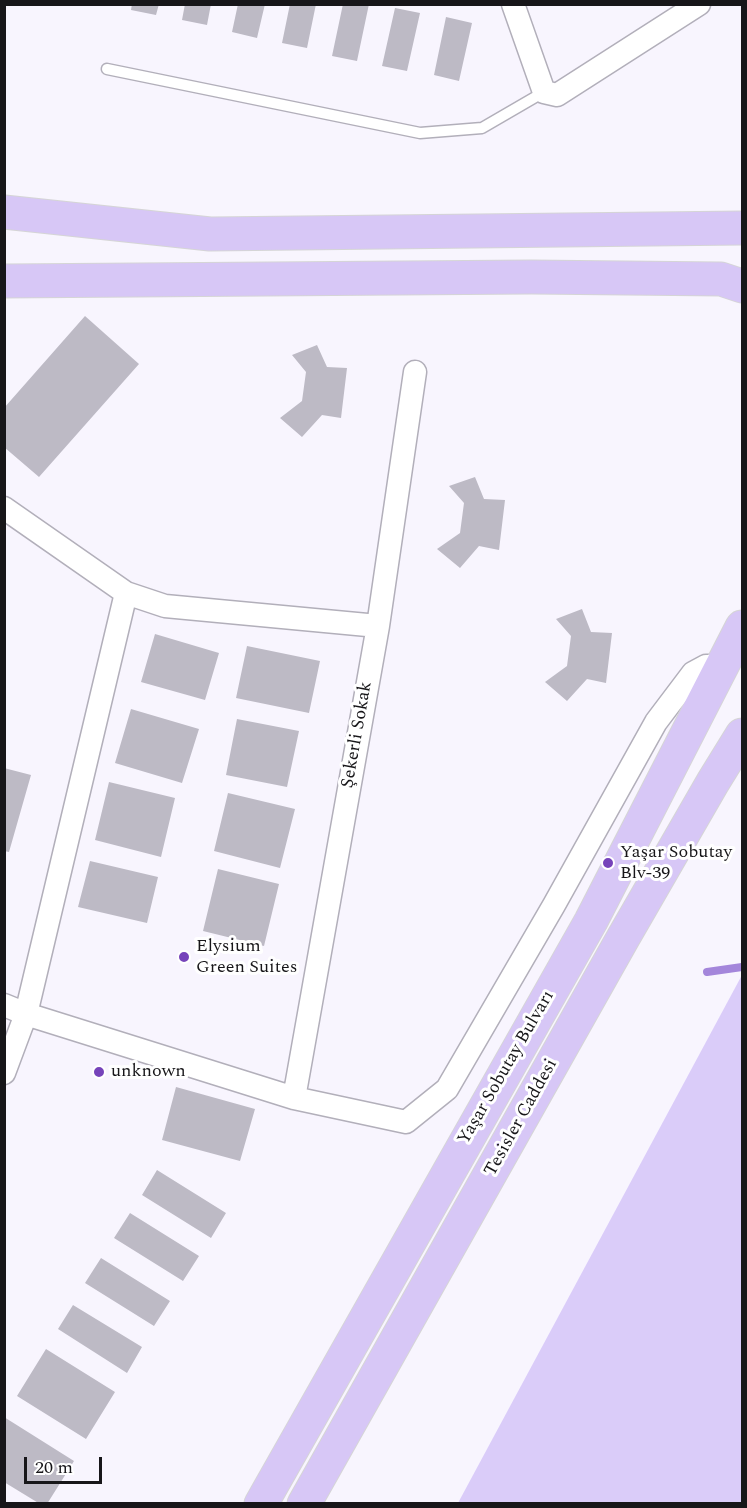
<!DOCTYPE html>
<html>
<head>
<meta charset="utf-8">
<style>
	body { margin:0 }
	#map { position:relative; width:747px; height:1508px; overflow:hidden; background:#f8f5fe; font-family:Spectral,serif }
	canvas { display:block }
	.frame { position:absolute; inset:0; border:6px solid #171619; pointer-events:none }
	.scale { position:absolute; left:24px; top:1457px; width:78px; height:27px; box-sizing:border-box; border:3px solid #171619; border-top:0; padding-left:8px; font-size:18px; line-height:21px; white-space:nowrap; color:#171619; -webkit-text-stroke:4px #fff; paint-order:stroke }
</style>
</head>
<body>
<div id="map">
<canvas width="747" height="1508"></canvas>
<div class="frame"></div>
<div class="scale">20 m</div>
</div>
<script>
const ctx = document.querySelector('canvas').getContext('2d');
ctx.lineJoin = 'round';
function paint(path, color) {
  ctx.fillStyle = color;
  ctx.fill(path, 'evenodd');
}
function shape(rows) {
  const path = new Path2D();
  for (const r of rows) {
    path.moveTo(r[0], r[1]);
    for (let i = 2; i < r.length; i += 2) path.lineTo(r[i], r[i + 1]);
  }
  return path;
}
function strokePath(path, color, width, dash) {
  ctx.strokeStyle = color;
  ctx.lineWidth = width;
  ctx.lineCap = dash ? 'butt' : 'round';
  ctx.setLineDash(dash || []);
  ctx.stroke(path);
}
function label(font, color, halo, rows, align = 'center') {
  ctx.font = font + ' Spectral,serif';
  ctx.lineWidth = 6;
  ctx.setLineDash([]);
  ctx.textBaseline = 'middle';
  ctx.strokeStyle = halo;
  ctx.fillStyle = color;
  for (const [text, x, y, turn = 0] of rows) {
    ctx.save();
    ctx.translate(x, y);
    ctx.rotate((+turn || 0) * Math.PI / 180);
    ctx.textAlign = isNaN(turn) ? turn : align;
    if (halo) ctx.strokeText(text, 0, 0);
    ctx.fillText(text, 0, 0);
    ctx.restore();
  }
}
paint(shape([
	[742,975,742,1503,458,1503]
]), '#daccf9');
strokePath(shape([
	[707,972,742,967]
]), '#a486db', 8);
paint(shape([
	[132,4,159,4,156,15,131,10],
	[185,4,211,4,207,25,182,20],
	[238,4,265,4,257,38,232,32],
	[290,4,316,4,307,48,282,43],
	[343,4,369,4,357,61,332,56],
	[395,8,420,13,407,71,382,66],
	[446,17,472,23,459,81,434,75],
	[85,316,139,364,39,477,4,447,4,408],
	[317,345,327,367,347,368,341,418,322,415,302,437,280,418,302,401,306,372,292,355],
	[475,477,484,499,505,500,499,550,479,546,460,568,437,549,460,533,464,503,449,486],
	[582,609,591,632,612,633,606,683,587,679,567,701,545,682,567,666,571,636,556,619],
	[155,634,219,653,205,700,141,682],
	[247,646,320,661,309,713,236,698],
	[131,709,199,729,182,783,115,763],
	[237,719,299,731,287,787,226,775],
	[4,768,31,775,9,852,4,851],
	[109,782,175,798,161,857,95,840],
	[228,793,295,809,280,868,214,851],
	[90,861,158,877,147,923,78,907],
	[218,869,279,884,264,946,203,931],
	[176,1087,255,1109,240,1161,162,1140],
	[157,1170,226,1213,211,1238,142,1195],
	[130,1213,199,1256,183,1281,114,1238],
	[101,1258,170,1301,154,1326,85,1283],
	[73,1305,142,1347,127,1373,58,1329],
	[46,1349,115,1392,86,1439,17,1396],
	[4,1417,74,1461,47,1504,40,1504,4,1482]
]), '#bdbac5');
const lane = shape([
	[107,69,420,133,482,128,544,92]
]);
const street = shape([
	[513,4,544,92,557,95,699,4],
	[4,508,126,593,165,606,378,626],
	[4,1005,26,1014,294,1098,406,1122,447,1089,554,905,656,722,693,673,706,666,714,666,722,668],
	[4,1073,26,1014,126,593],
	[294,1098,378,626,415,372]
]);
const primary = shape([
	[4,212,210,234,742,228],
	[4,281,531,277,721,279,742,286],
	[261,1504,591,921,742,627],
	[304,1504,623,938,713,782,742,735]
]);
strokePath(lane, '#b2afba', 13);
strokePath(street, '#b2afba', 25);
strokePath(primary, '#d5d5d6', 35);
strokePath(lane, '#fff', 10);
strokePath(street, '#fff', 22);
strokePath(primary, '#d7c7f6', 33);
for (const [x, y, r, color] of [
	[608,863,6,"#7643ba"],
	[184,957,6,"#7643ba"],
	[99,1072,6,"#7643ba"]
]) {
  const dot = new Path2D();
  dot.arc(x, y, r, 0, 2 * Math.PI);
  ctx.fillStyle = color;
  ctx.fill(dot);
  strokePath(dot, '#fff', 2);
}
label('18px', '#171619', '#fff', [
	["Şekerli Sokak",358,735,-80],
	["Yaşar Sobutay Bulvarı",507,1068,-60],
	["Tesisler Caddesi",522,1118,-61]
]);
label('18px', '#171619', '#fff', [
	["Yaşar Sobutay",620,853],
	["Blv-39",620,874],
	["Elysium",196,947],
	["Green Suites",196,968],
	["unknown",111,1072]
], 'left');
</script>
</body>
</html>
